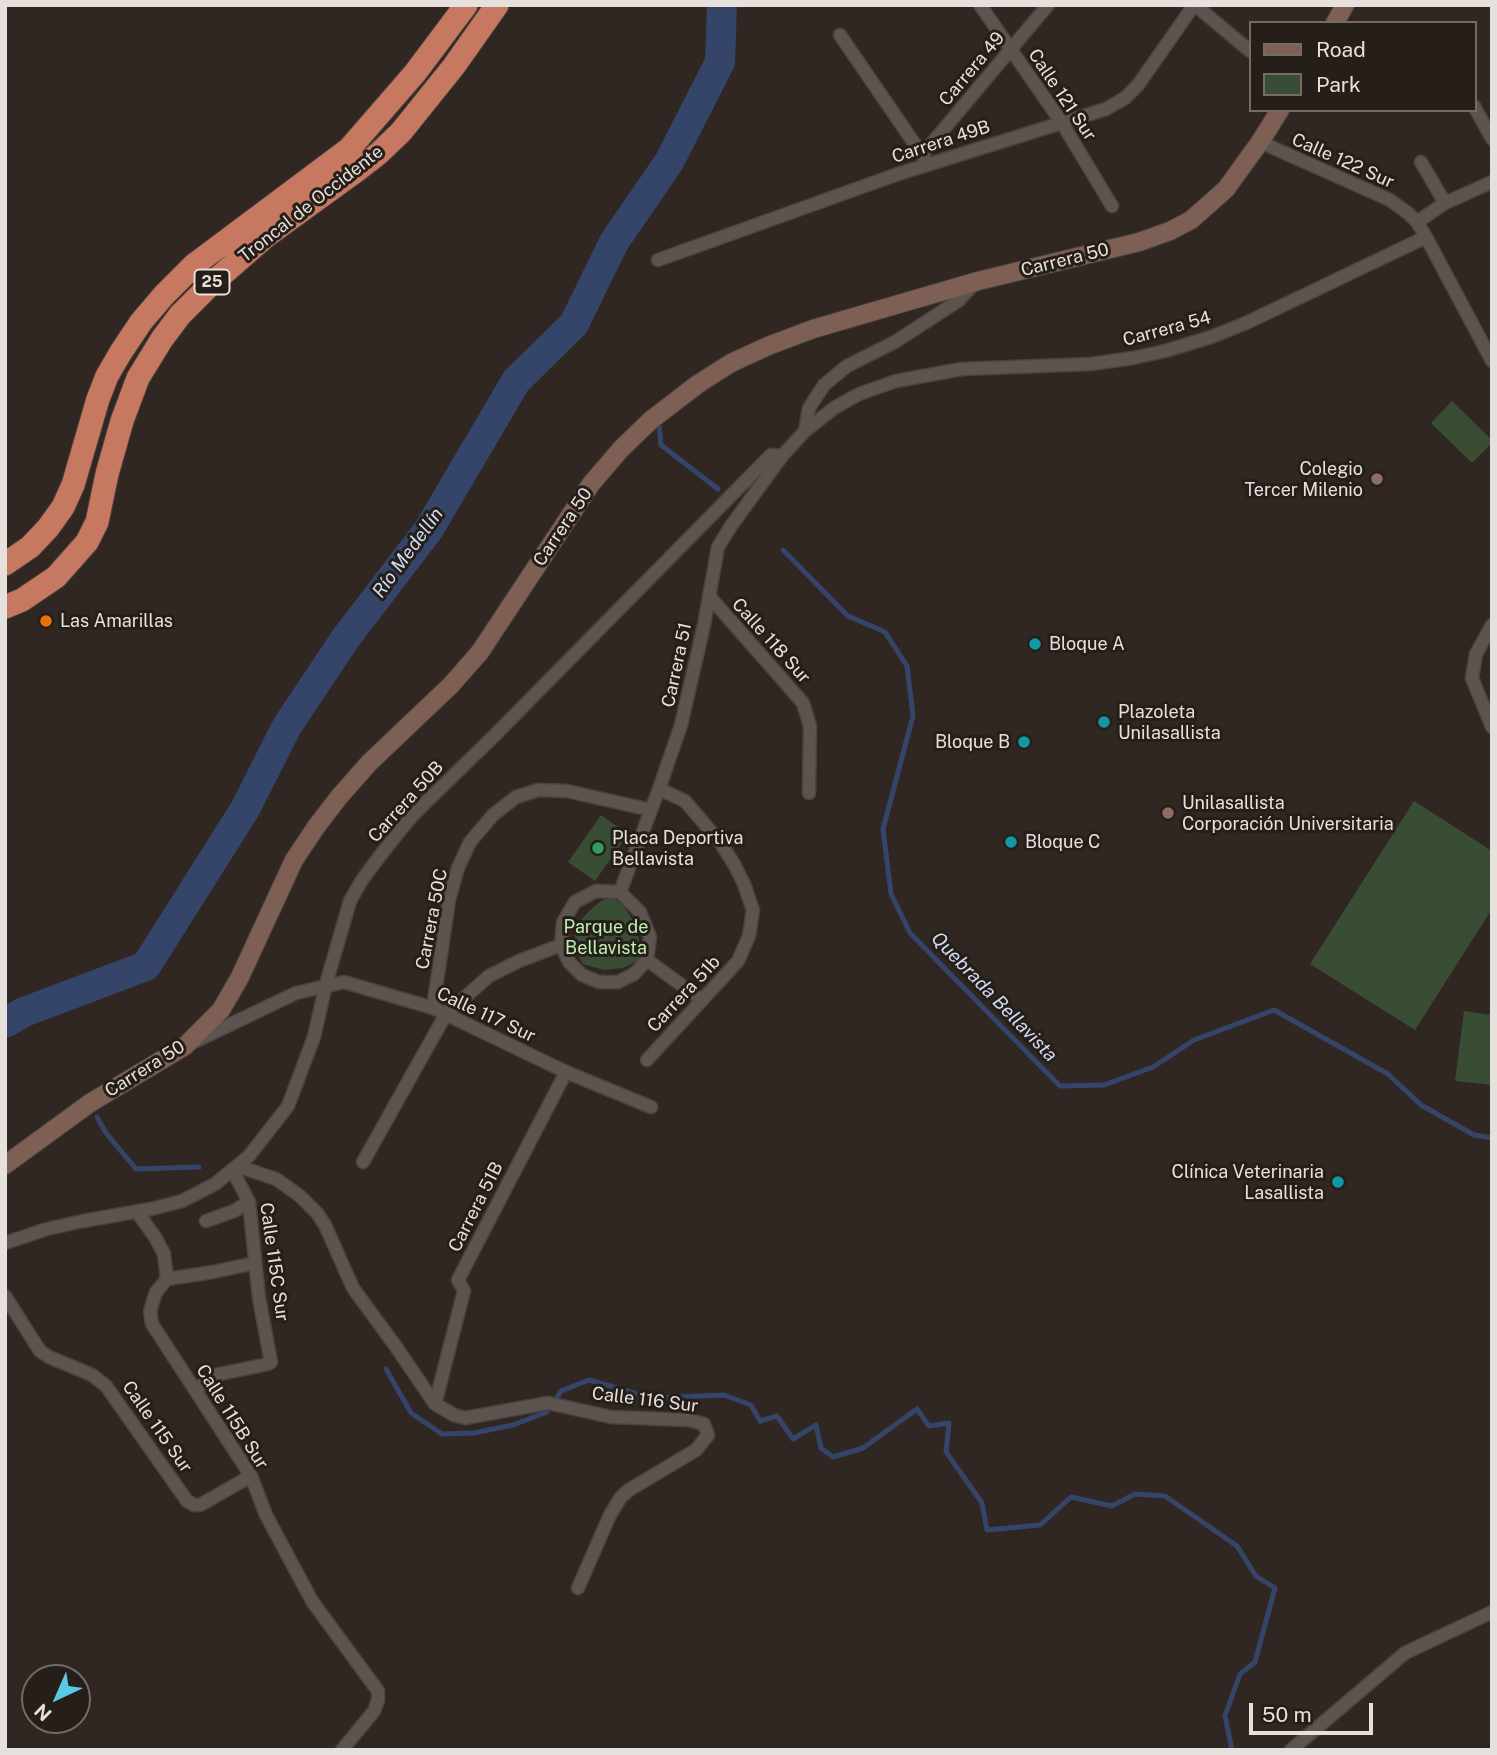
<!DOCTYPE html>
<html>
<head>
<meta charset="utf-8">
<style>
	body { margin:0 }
	#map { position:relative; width:1497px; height:1755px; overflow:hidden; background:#302723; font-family:"Public Sans",sans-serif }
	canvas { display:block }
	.frame { position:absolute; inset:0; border:7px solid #e7e1de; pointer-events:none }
	.legend { position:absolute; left:1249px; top:21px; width:228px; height:91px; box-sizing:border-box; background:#261e19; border:2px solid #736c68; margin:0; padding:9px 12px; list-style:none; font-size:21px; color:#e7e1de }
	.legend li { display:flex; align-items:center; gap:14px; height:35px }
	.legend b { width:35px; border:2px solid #736c68 }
	.north { position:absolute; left:21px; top:1664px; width:70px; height:70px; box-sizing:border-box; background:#261e19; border:2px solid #736c68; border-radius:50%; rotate:224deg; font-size:19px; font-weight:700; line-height:28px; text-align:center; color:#e7e1de }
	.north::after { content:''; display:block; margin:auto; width:24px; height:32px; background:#5ac8e6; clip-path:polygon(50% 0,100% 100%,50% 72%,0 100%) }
	.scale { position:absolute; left:1249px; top:1703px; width:124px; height:32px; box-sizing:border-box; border:4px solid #e7e1de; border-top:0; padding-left:9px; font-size:21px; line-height:24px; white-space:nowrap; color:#e7e1de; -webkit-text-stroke:5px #261e19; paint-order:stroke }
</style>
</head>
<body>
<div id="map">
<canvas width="1497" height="1755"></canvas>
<div class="frame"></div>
<ul class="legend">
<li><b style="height:9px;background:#7e5f54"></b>Road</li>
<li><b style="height:19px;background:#394d34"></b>Park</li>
</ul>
<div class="north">N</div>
<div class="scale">50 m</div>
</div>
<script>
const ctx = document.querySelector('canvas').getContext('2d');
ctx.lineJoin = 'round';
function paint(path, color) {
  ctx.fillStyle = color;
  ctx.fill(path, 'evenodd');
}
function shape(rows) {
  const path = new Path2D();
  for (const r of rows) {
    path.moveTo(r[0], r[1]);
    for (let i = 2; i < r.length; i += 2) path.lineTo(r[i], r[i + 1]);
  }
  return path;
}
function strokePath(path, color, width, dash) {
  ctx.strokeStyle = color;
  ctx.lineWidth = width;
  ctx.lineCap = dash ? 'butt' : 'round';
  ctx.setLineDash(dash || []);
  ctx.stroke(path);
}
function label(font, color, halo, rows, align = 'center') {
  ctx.font = font + ' "Public Sans",sans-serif';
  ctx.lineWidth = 6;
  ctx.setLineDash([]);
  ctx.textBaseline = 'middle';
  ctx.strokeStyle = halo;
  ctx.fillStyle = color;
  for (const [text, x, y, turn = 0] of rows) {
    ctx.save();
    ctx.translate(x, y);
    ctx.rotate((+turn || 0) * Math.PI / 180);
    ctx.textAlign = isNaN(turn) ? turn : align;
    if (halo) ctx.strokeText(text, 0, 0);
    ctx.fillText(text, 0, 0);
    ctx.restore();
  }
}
paint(shape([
	[1452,401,1492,440,1492,443,1472,463,1431,423],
	[1414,801,1492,851,1492,909,1415,1030,1310,964],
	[601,815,628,834,595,881,568,862],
	[609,897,616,899,623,905,632,919,638,935,641,952,640,958,635,962,623,968,604,970,583,964,575,949,574,939,575,932,579,922,591,909,601,901],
	[1464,1011,1492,1015,1492,1085,1455,1081]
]), '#394d34');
strokePath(shape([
	[659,424,661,445,718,489],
	[783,550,848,616,885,632,907,666,913,716,883,829,891,894,910,933,1060,1086,1104,1085,1153,1067,1194,1040,1274,1010,1388,1074,1421,1105,1474,1135,1492,1138],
	[97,1117,106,1133,136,1169,199,1167],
	[386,1369,411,1413,442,1434,474,1433,513,1425,547,1412],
	[555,1401,561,1391,589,1380,651,1398,724,1395,751,1405,760,1421,777,1416,793,1439,816,1425,821,1448,833,1457,863,1448,917,1409,929,1426,949,1423,946,1452,982,1503,987,1530,1040,1525,1071,1497,1112,1506,1135,1494,1165,1496,1237,1546,1256,1576,1275,1588,1255,1662,1240,1674,1225,1716,1232,1750]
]), '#354569', 5);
strokePath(shape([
	[5,1023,24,1012,146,966,245,809,287,726,345,639,429,529,516,381,574,324,614,242,669,162,720,62,722,5]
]), '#354569', 30);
const street = shape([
	[980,5,1062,123,1112,206],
	[1195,5,1250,51],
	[840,35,925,159],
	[1474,106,1492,139],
	[1260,142,1390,200,1409,214,1417,222,1426,237,1492,361],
	[922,155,1048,5],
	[1421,162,1445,203],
	[1417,222,1445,203,1492,182],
	[658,260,898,174,1106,109,1125,98,1138,85,1194,5],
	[805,431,809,408,824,385,847,366,895,342,958,301,975,283],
	[709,596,803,703,810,726,809,793],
	[1492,625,1476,654,1472,678,1492,727],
	[596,891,620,892,640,912,650,937,647,960,634,974,618,982,599,982,582,975,569,962,561,945,563,922,575,902,596,891],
	[620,892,659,789,681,725,704,625,718,547,731,526,782,456],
	[647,960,702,1000],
	[433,1008,449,900,458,868,470,842,493,815,516,797,538,790,567,791,651,810],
	[196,1041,296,993,344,982,433,1008,566,1072,651,1107],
	[647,1060,738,961,749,936,753,910,744,884,734,864,720,842,685,801,659,789],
	[363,1162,446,1014,489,976,519,961,561,945],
	[237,1166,276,1179,300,1196,317,1213,325,1225,353,1288,394,1344,435,1404,454,1415,465,1418,548,1403,611,1417,689,1420,704,1424,708,1435,696,1450,629,1490,621,1497,610,1515,578,1588],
	[137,1212,155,1237,164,1254,167,1279,156,1292,150,1311,152,1324,251,1476,266,1515,312,1601,378,1691,378,1700,374,1711,342,1750],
	[206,1221,234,1211,249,1202],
	[5,1243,47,1229,83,1221,151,1209,182,1201,215,1184,249,1156,288,1106,314,1037,326,984,350,901,362,880,379,857,406,823,421,807,494,736,771,455,782,456,805,431,834,408,859,394,896,381,962,369,1091,364,1133,358,1165,351,1211,337,1246,323,1426,237],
	[167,1279,213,1272,255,1263],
	[5,1296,40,1351,49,1357,92,1375,106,1386,187,1501,194,1505,200,1505,251,1476],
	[195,1390,215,1375,268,1364,271,1362,259,1298,249,1202,233,1171],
	[435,1404,464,1291,458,1280,566,1072],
	[1291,1750,1405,1653,1492,1612]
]);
const secondary = shape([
	[1335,23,1345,5],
	[5,1165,90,1103,185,1046,221,1010,240,977,294,860,316,827,339,797,369,763,451,685,480,652,591,484,621,449,651,420,698,384,731,363,768,346,813,329,978,281,1139,242,1170,231,1191,220,1226,189,1260,142,1280,110]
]);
const highway = shape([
	[5,564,30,547,48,528,63,507,73,485,98,399,107,376,121,352,141,322,164,295,194,265,349,149,415,73,466,5],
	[5,607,22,600,56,577,87,542,97,522,107,474,122,421,138,378,162,339,180,315,210,285,265,237,356,171,378,154,401,132,454,66,497,5]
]);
strokePath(street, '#4a423e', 15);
strokePath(secondary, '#4a423e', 20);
strokePath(highway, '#4a423e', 25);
strokePath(street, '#5e544f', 12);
strokePath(secondary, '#7e5f54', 18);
strokePath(highway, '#c77860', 23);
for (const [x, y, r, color] of [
	[1377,479,7,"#8d6e63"],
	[46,621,7,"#e8710a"],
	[1035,644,7,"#0f9aa8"],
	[1104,722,7,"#0f9aa8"],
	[1024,742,7,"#0f9aa8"],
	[1168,813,7,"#8d6e63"],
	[1011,842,7,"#0f9aa8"],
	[598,848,7,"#2e9e5b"],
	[1338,1182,7,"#0f9aa8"]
]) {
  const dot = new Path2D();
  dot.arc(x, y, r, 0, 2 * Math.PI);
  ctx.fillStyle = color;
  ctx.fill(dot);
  strokePath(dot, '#261e19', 2.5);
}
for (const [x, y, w] of [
	[212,282,35]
]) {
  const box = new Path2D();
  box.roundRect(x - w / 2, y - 12.5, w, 25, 5);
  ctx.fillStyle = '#261e19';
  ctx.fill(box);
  strokePath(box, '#e7e1de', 2);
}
label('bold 16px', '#e7e1de', null, [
	["25",212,282]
]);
label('18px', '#e7e1de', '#261e19', [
	["Carrera 49",972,69,-50],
	["Calle 121 Sur",1062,95,56],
	["Carrera 49B",941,142,-18],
	["Calle 122 Sur",1343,161,24],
	["Troncal de Occidente",311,204,-38],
	["Carrera 50",1065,260,-14],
	["Carrera 54",1167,329,-15],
	["Carrera 50",563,527,-56],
	["Calle 118 Sur",771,641,48],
	["Carrera 51",677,665,-78],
	["Carrera 50B",406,802,-48],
	["Carrera 50C",432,919,-79],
	["Carrera 51b",684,994,-47],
	["Calle 117 Sur",486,1015,25],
	["Carrera 50",145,1069,-32],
	["Carrera 51B",476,1207,-63],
	["Calle 115C Sur",274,1262,82],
	["Calle 116 Sur",645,1400,7],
	["Calle 115B Sur",232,1417,58],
	["Calle 115 Sur",157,1427,55]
]);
label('18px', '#e7e1de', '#261e19', [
	["Colegio",1363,469,"right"],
	["Tercer Milenio",1363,490,"right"],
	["Las Amarillas",60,621],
	["Bloque A",1049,644],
	["Plazoleta",1118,712],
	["Unilasallista",1118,733],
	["Bloque B",1010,742,"right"],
	["Unilasallista",1182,803],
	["Corporación Universitaria",1182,824],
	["Placa Deportiva",612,838],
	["Bellavista",612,859],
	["Bloque C",1025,842],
	["Clínica Veterinaria",1324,1172,"right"],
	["Lasallista",1324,1193,"right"]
], 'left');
label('18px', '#beefb3', '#261e19', [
	["Parque de",606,927],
	["Bellavista",606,948]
]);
label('italic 19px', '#cfdbf5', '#261e19', [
	["Río Medellín",408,553,-54],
	["Quebrada Bellavista",994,997,46]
]);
</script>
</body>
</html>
